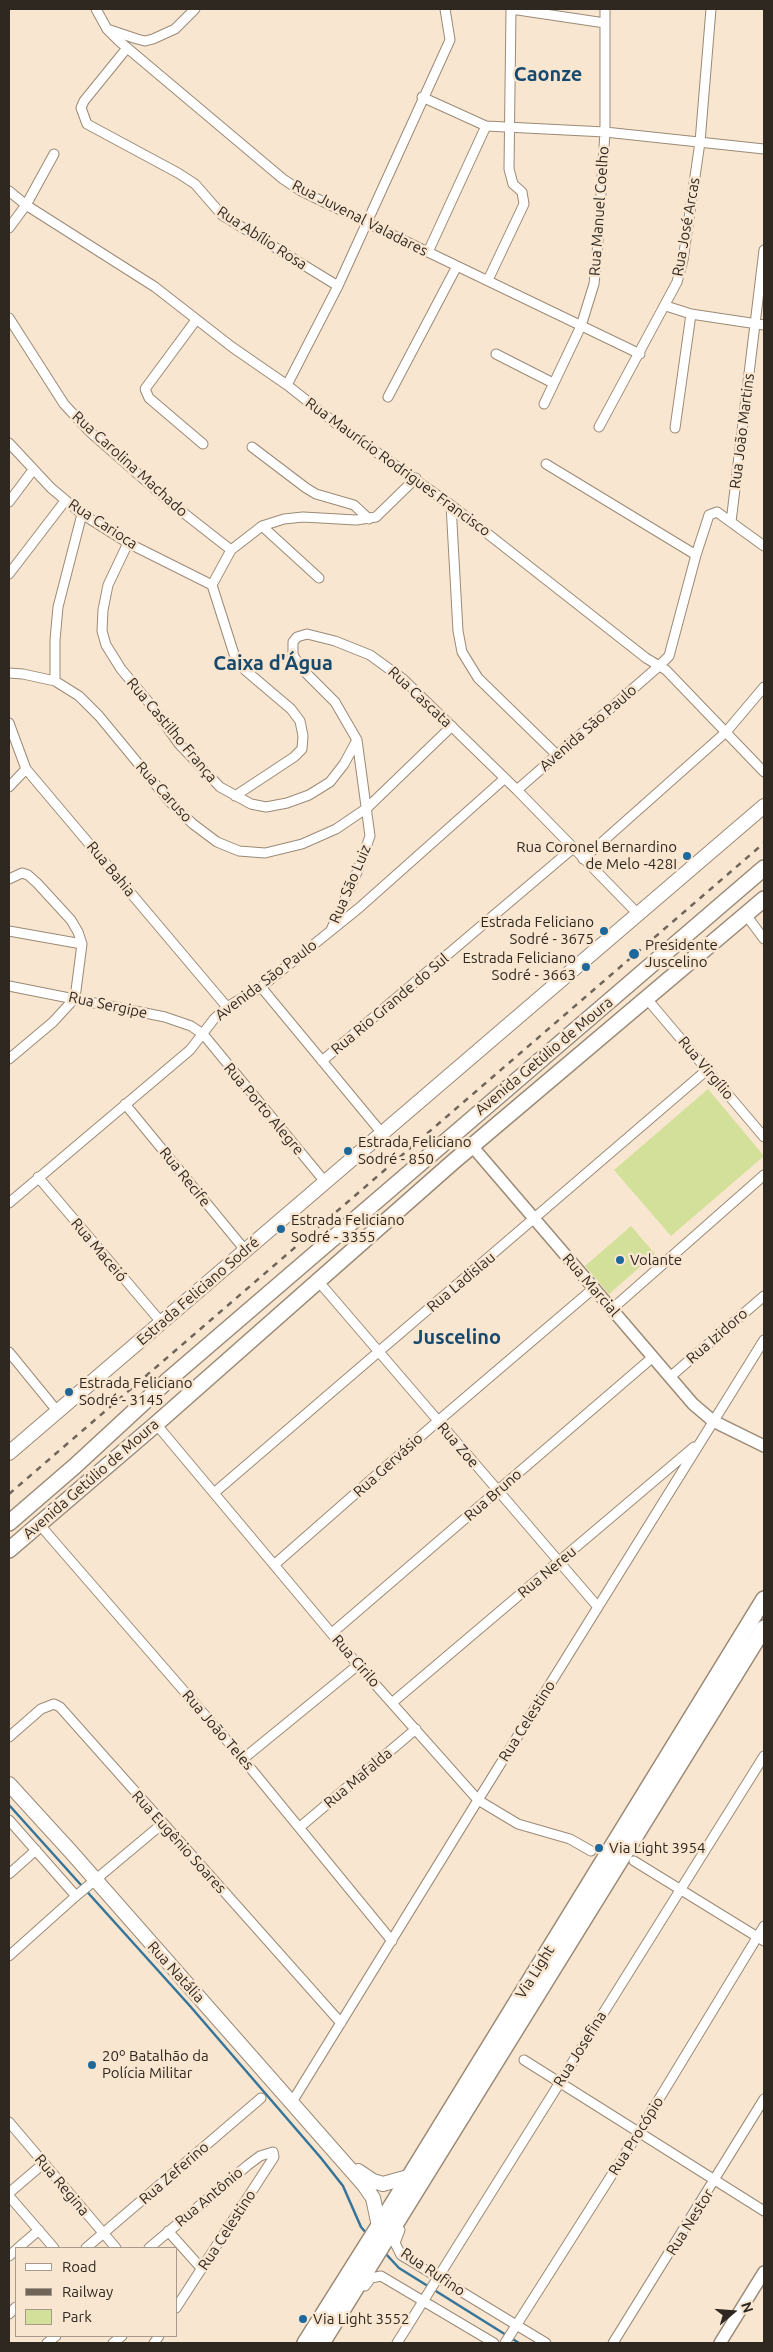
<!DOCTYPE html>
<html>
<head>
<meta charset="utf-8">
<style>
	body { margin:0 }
	#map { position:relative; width:773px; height:2352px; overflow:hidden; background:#f9e6d0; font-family:Ubuntu,sans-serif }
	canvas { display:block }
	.frame { position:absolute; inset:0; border:10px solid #2f2820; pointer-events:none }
	.legend { position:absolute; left:15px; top:2247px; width:162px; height:90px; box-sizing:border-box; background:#f9e6d0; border:1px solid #a89a8a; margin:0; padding:6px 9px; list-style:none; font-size:15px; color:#2f2820 }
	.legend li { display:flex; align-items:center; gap:10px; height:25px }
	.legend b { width:25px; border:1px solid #a89a8a }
	.north { position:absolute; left:708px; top:2287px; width:50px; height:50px; -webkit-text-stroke:4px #f9e6d0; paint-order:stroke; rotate:72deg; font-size:14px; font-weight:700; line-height:20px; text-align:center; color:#2f2820 }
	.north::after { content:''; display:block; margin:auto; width:18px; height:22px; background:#2f2820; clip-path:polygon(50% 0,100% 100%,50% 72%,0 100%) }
</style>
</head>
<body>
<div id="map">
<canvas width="773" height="2352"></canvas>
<div class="frame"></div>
<ul class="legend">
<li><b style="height:6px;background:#fff"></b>Road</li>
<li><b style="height:6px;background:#706559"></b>Railway</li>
<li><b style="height:14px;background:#d2e099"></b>Park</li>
</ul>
<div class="north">N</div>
</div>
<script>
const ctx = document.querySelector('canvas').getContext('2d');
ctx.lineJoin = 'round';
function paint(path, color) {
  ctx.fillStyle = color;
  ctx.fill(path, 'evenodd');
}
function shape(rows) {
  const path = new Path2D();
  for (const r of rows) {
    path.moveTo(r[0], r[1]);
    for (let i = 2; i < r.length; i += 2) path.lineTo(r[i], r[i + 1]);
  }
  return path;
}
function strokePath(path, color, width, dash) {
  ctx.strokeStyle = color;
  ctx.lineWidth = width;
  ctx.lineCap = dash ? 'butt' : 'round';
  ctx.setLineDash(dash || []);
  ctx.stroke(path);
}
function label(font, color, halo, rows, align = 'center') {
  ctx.font = font + ' Ubuntu,sans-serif';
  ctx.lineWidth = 5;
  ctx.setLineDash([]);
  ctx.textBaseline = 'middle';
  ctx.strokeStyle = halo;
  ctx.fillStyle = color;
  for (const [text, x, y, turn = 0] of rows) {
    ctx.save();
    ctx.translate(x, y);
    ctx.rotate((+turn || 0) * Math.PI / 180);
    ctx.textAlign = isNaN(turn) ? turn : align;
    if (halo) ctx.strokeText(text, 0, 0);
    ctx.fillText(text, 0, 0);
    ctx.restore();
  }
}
paint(shape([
	[708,1089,764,1156,671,1236,614,1170],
	[631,1226,655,1254,609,1294,585,1266]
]), '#d2e099');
strokePath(shape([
	[9,1805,190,2006,321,2158,343,2186,361,2227,367,2234],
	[385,2253,399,2268,519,2343]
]), '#36759a', 2.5);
const minor = shape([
	[96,9,107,29,119,41,283,179,301,191,640,354],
	[511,9,605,23],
	[107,29,137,39,145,41,153,39,175,29,195,9],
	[127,48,84,101,81,108,87,124,178,173,195,184,222,215,338,286],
	[422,97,486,126,605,132,764,149],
	[9,191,26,205,155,287,232,347,287,385,334,422,451,505,646,658,666,670,764,772],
	[9,228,26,205,54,154],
	[428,252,486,126],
	[488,280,524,204,522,192,513,184,509,169,511,9],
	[666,306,691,314,764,325],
	[9,318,64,404,89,431,171,503,231,550],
	[196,320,145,389,149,398,203,444],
	[496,354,553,383],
	[287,385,338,286,450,40,445,9],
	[388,397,457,266],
	[544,404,581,326,594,284,597,255,605,132,605,9],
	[599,427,677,282,683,260,700,142,711,9],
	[675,428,691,314],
	[9,443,51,488,82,514,128,543,212,585],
	[252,447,306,488,316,494,354,505,369,519],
	[546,464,696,555],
	[9,502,33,470],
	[451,505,458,631,462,652,478,678,557,755],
	[731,522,764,250],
	[262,526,319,578],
	[128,543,108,585,103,610,102,631,106,645,121,669,151,705,179,744,220,787,251,804,266,807,287,803,309,795,330,782,344,764,357,740],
	[9,574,65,501],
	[9,673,23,674,55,681,79,696,99,716,170,802,193,824,217,842,239,851,265,853,302,844,336,829,367,808,452,726],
	[55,681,55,640,58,607,82,514],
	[9,723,26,769,227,1007],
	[9,787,26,769],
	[517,790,659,666,669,656,696,555,709,515,717,512,764,546],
	[235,796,294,757,302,749,303,736,300,721,291,709,245,670,234,654,212,585,231,550,262,526,284,519,303,517,356,520,376,517,416,478],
	[583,859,726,732,764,687],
	[9,879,22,873,28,875,37,883,71,920,78,932,82,944,75,998,53,1022,9,1059],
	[746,915,764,939],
	[331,930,358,870,370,836,357,740,335,702,302,669,293,655,293,642,297,637,307,634,335,641,370,655,403,679,517,790,638,914],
	[9,931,82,944],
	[9,986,165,1017,191,1026,203,1034,326,1183],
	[261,987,381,1132],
	[647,999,764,1137],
	[322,1061,572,849],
	[125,1104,245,1250],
	[38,1177,161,1322],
	[9,1203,190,1050,214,1019,227,1007,261,987,359,908,504,779],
	[319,1282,598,1607],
	[612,1309,764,1175],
	[9,1352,58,1412],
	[670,1377,764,1296],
	[156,1424,358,1665,478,1800,518,1824,570,1839,591,1851],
	[214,1493,708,1069],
	[39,1524,243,1759,392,1941],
	[274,1565,438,1421,594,1288],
	[332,1633,653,1357],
	[393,1702,694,1447],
	[9,1737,41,1709,54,1704,60,1707,341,2023],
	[243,1759,358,1665],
	[9,1820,76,1896],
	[300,1827,416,1729],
	[634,1861,764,1941],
	[9,1874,36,1850],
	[9,1956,76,1896,162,1824],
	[524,2060,764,2211],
	[292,2102,478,1800,764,1340],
	[9,2122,116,2248],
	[9,2193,44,2163],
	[9,2196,54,2248],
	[400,2230,395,2243,401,2255,546,2343],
	[168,2231,202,2269],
	[18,2248,39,2230],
	[86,2248,261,2098],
	[149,2248,248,2165,260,2156,273,2152,274,2157,176,2308],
	[9,2256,16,2250],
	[365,2286,371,2278,381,2276,494,2343],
	[9,2314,16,2307],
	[47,2343,56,2336],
	[113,2343,122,2336],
	[154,2343,159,2336],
	[397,2343,764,1756],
	[505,2343,639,2132,764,1926],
	[613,2343,764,2099]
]);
const tertiary = shape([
	[472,1146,693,1404,713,1421,764,1446],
	[720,2343,764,2272]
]);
const secondary = shape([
	[9,1453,764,806],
	[9,1784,72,1853,364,2185,373,2198,379,2226],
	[358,2171,373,2181,383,2184,408,2177]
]);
const primary = shape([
	[9,1523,75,1466,167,1381,764,868],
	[9,1550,156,1424,453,1162,764,899],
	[305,2343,395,2200,764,1599],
	[322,2343,764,1628]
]);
strokePath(minor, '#9b8a76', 11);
strokePath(tertiary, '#9b8a76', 14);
strokePath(secondary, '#9b8a76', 16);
strokePath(primary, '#9b8a76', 18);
strokePath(minor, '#fff', 9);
strokePath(tertiary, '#fff', 11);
strokePath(secondary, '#fff', 14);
strokePath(primary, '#fff', 15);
strokePath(shape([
	[9,1494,764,843]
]), '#706559', 2.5, [6, 6]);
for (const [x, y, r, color] of [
	[687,856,5,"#1e689b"],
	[604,931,5,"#1e689b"],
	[634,954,6,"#1e689b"],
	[586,967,5,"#1e689b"],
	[348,1151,5,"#1e689b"],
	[281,1229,5,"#1e689b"],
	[620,1260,5,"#1e689b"],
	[69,1392,5,"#1e689b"],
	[599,1848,5,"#1e689b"],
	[92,2065,5,"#1e689b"],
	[303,2319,5,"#1e689b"]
]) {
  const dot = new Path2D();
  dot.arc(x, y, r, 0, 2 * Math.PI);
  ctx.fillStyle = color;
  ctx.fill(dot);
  strokePath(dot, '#f9e6d0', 2);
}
label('15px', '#2f2820', '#f9e6d0', [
	["Rua Manuel Coelho",599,211,-86],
	["Rua Juvenal Valadares",360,218,27],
	["Rua José Arcas",686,227,-80],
	["Rua Abílio Rosa",262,238,33],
	["Rua João Martins",742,431,-83],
	["Rua Carolina Machado",130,464,42],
	["Rua Maurício Rodrigues Francisco",398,467,36],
	["Rua Carioca",103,524,33],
	["Rua Cascata",420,697,43],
	["Avenida São Paulo",588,728,-41],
	["Rua Castilho França",172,730,50],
	["Rua Caruso",164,792,48],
	["Rua Bahia",111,869,50],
	["Rua São Luiz",350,884,-67],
	["Avenida São Paulo",266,980,-37],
	["Rua Rio Grande do Sul",390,1004,-40],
	["Rua Sergipe",108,1005,12],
	["Avenida Getúlio de Moura",544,1056,-40],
	["Rua Virgílio",706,1068,50],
	["Rua Porto Alegre",264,1109,50],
	["Rua Recife",185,1177,51],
	["Rua Maceió",99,1250,50],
	["Rua Ladislau",461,1282,-40],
	["Rua Marcial",591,1285,49],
	["Estrada Feliciano Sodré",198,1291,-41],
	["Rua Izidoro",717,1336,-41],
	["Rua Zoe",458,1445,49],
	["Rua Gervásio",388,1465,-42],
	["Avenida Getúlio de Moura",91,1479,-41],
	["Rua Bruno",493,1495,-41],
	["Rua Nereu",547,1572,-40],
	["Rua Cirilo",356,1661,49],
	["Rua Celestino",527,1721,-58],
	["Rua João Teles",218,1730,49],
	["Rua Mafalda",358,1778,-40],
	["Rua Eugênio Soares",179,1842,48],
	["Rua Natália",176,1972,48],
	["Via Light",535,1972,-58],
	["Rua Josefina",580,2049,-58],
	["Rua Procópio",636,2136,-58],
	["Rua Zeferino",174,2173,-41],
	["Rua Regina",62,2185,50],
	["Rua Antônio",209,2197,-40],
	["Rua Nestor",690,2222,-58],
	["Rua Celestino",227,2230,-57],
	["Rua Rufino",433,2272,34]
]);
label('15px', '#2f2820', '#f9e6d0', [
	["Rua Coronel Bernardino",677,847,"right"],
	["de Melo -428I",677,864,"right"],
	["Estrada Feliciano",594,922,"right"],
	["Sodré - 3675",594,939,"right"],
	["Presidente",645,945],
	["Juscelino",645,962],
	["Estrada Feliciano",576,958,"right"],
	["Sodré - 3663",576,975,"right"],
	["Estrada Feliciano",358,1142],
	["Sodré - 850",358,1159],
	["Estrada Feliciano",291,1220],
	["Sodré - 3355",291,1237],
	["Volante",630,1260],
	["Estrada Feliciano",79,1383],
	["Sodré - 3145",79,1400],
	["Via Light 3954",609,1848],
	["20º Batalhão da",102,2056],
	["Polícia Militar",102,2073],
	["Via Light 3552",313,2319]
], 'left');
label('bold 20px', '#17496d', '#f9e6d0', [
	["Caonze",548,74],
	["Caixa d'Água",273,663],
	["Juscelino",457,1337]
]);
</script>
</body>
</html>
